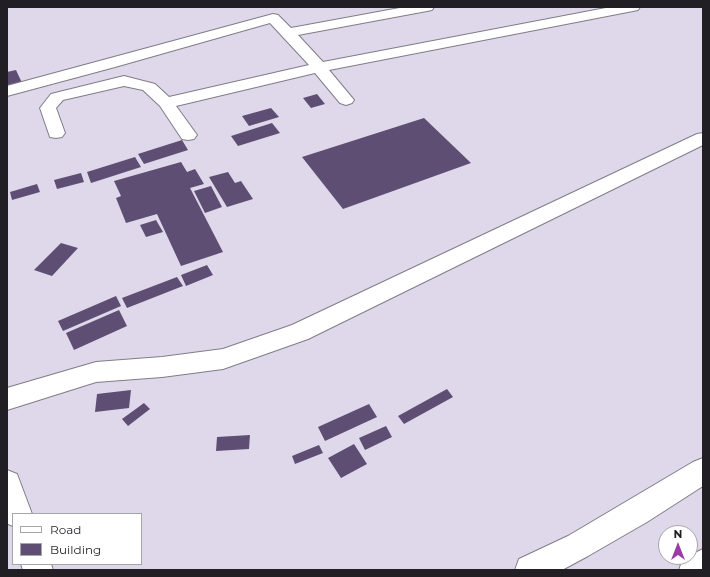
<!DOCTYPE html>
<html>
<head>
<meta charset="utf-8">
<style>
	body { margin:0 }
	#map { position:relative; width:710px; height:577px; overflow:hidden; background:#e9e4f1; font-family:Montserrat,sans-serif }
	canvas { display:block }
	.frame { position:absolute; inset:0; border:8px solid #211f24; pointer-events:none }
	.legend { position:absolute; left:12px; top:513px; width:130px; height:52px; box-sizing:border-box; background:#fff; border:1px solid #a6a5a7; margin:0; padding:5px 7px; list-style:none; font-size:12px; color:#211f24 }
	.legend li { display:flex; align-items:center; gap:8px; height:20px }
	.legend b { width:20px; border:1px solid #a6a5a7 }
	.north { position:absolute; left:658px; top:525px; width:40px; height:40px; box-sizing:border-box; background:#fff; border:1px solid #a6a5a7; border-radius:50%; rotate:0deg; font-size:11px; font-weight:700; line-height:16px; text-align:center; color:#211f24 }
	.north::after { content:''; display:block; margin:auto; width:14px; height:18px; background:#9b3ca4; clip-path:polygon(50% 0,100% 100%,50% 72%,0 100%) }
</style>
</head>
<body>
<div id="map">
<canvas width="710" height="577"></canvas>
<div class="frame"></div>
<ul class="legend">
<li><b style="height:5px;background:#fff"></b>Road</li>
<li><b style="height:11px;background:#5e4e73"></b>Building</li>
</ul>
<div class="north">N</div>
</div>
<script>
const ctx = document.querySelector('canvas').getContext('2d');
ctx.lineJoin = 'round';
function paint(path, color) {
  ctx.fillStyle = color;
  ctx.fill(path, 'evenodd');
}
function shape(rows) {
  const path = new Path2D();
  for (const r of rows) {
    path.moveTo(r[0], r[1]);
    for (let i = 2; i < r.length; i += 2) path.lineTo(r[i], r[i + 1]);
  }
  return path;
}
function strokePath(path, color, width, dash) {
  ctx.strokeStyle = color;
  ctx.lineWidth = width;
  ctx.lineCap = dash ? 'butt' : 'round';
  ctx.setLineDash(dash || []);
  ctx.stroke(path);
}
paint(shape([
	[7,7,703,7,703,570,7,570],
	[13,514,141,514,141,564,13,564],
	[666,533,690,533,690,557,666,557]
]), '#dfd8eb');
paint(shape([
	[16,70,23,85,7,90,7,72],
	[317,94,325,104,311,108,303,98],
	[271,108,279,117,249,126,242,116],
	[424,118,471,163,343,209,302,157],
	[272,123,280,133,238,146,231,136],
	[182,140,188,150,144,164,138,154],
	[135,157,141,167,91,183,87,172],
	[181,162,187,172,195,169,204,184,190,188,223,252,181,266,157,214,126,223,116,198,121,196,114,181],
	[228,172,235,183,241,181,253,199,227,207,209,177],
	[81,173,84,182,57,189,54,180],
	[37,184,40,192,12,200,10,192],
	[211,186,222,207,205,213,194,191],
	[156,220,163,232,146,237,140,225],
	[61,243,78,248,52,276,34,270],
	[207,265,213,275,186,286,181,275],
	[177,277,183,286,127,308,122,298],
	[116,296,121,306,63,331,58,321],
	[119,310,127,326,74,350,66,333],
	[447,389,453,397,404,424,398,416],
	[131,390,129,408,95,412,97,394],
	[144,403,150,409,128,426,122,419],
	[369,404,377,417,325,441,318,427],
	[386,426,392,437,365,450,359,438],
	[250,435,249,449,216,451,217,437],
	[354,444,367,464,341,478,328,458],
	[319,445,323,453,295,464,292,456]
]), '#5e4e73');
const minor = shape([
	[405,7,434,7,432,10,427,11,298,35,323,62,611,7,640,7,638,10,633,11,329,70,354,100,352,103,346,105,340,103,315,73,176,106,197,135,194,139,188,140,182,139,160,106,143,90,124,86,63,100,56,108,65,133,62,137,56,138,50,137,40,108,51,94,124,76,155,84,169,97,309,65,270,23,115,67,7,96,7,86,273,14,278,15,291,28,405,7],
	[703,133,703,145,308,339,223,369,162,377,96,382,7,410,7,388,96,362,162,357,223,349,292,325,697,134,703,133],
	[7,470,17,474,32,514,13,514,13,526,8,524,7,522,7,470],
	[21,564,51,564,53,570,23,570,21,564]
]);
const major = shape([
	[703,458,703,486,647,522,588,556,562,570,515,570,519,559,568,536,693,462,703,458],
	[703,549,703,570,679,570,683,559,703,549]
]);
strokePath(minor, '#807c87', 2);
strokePath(major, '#807c87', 2);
paint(minor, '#fff');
paint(major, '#fff');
</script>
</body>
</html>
